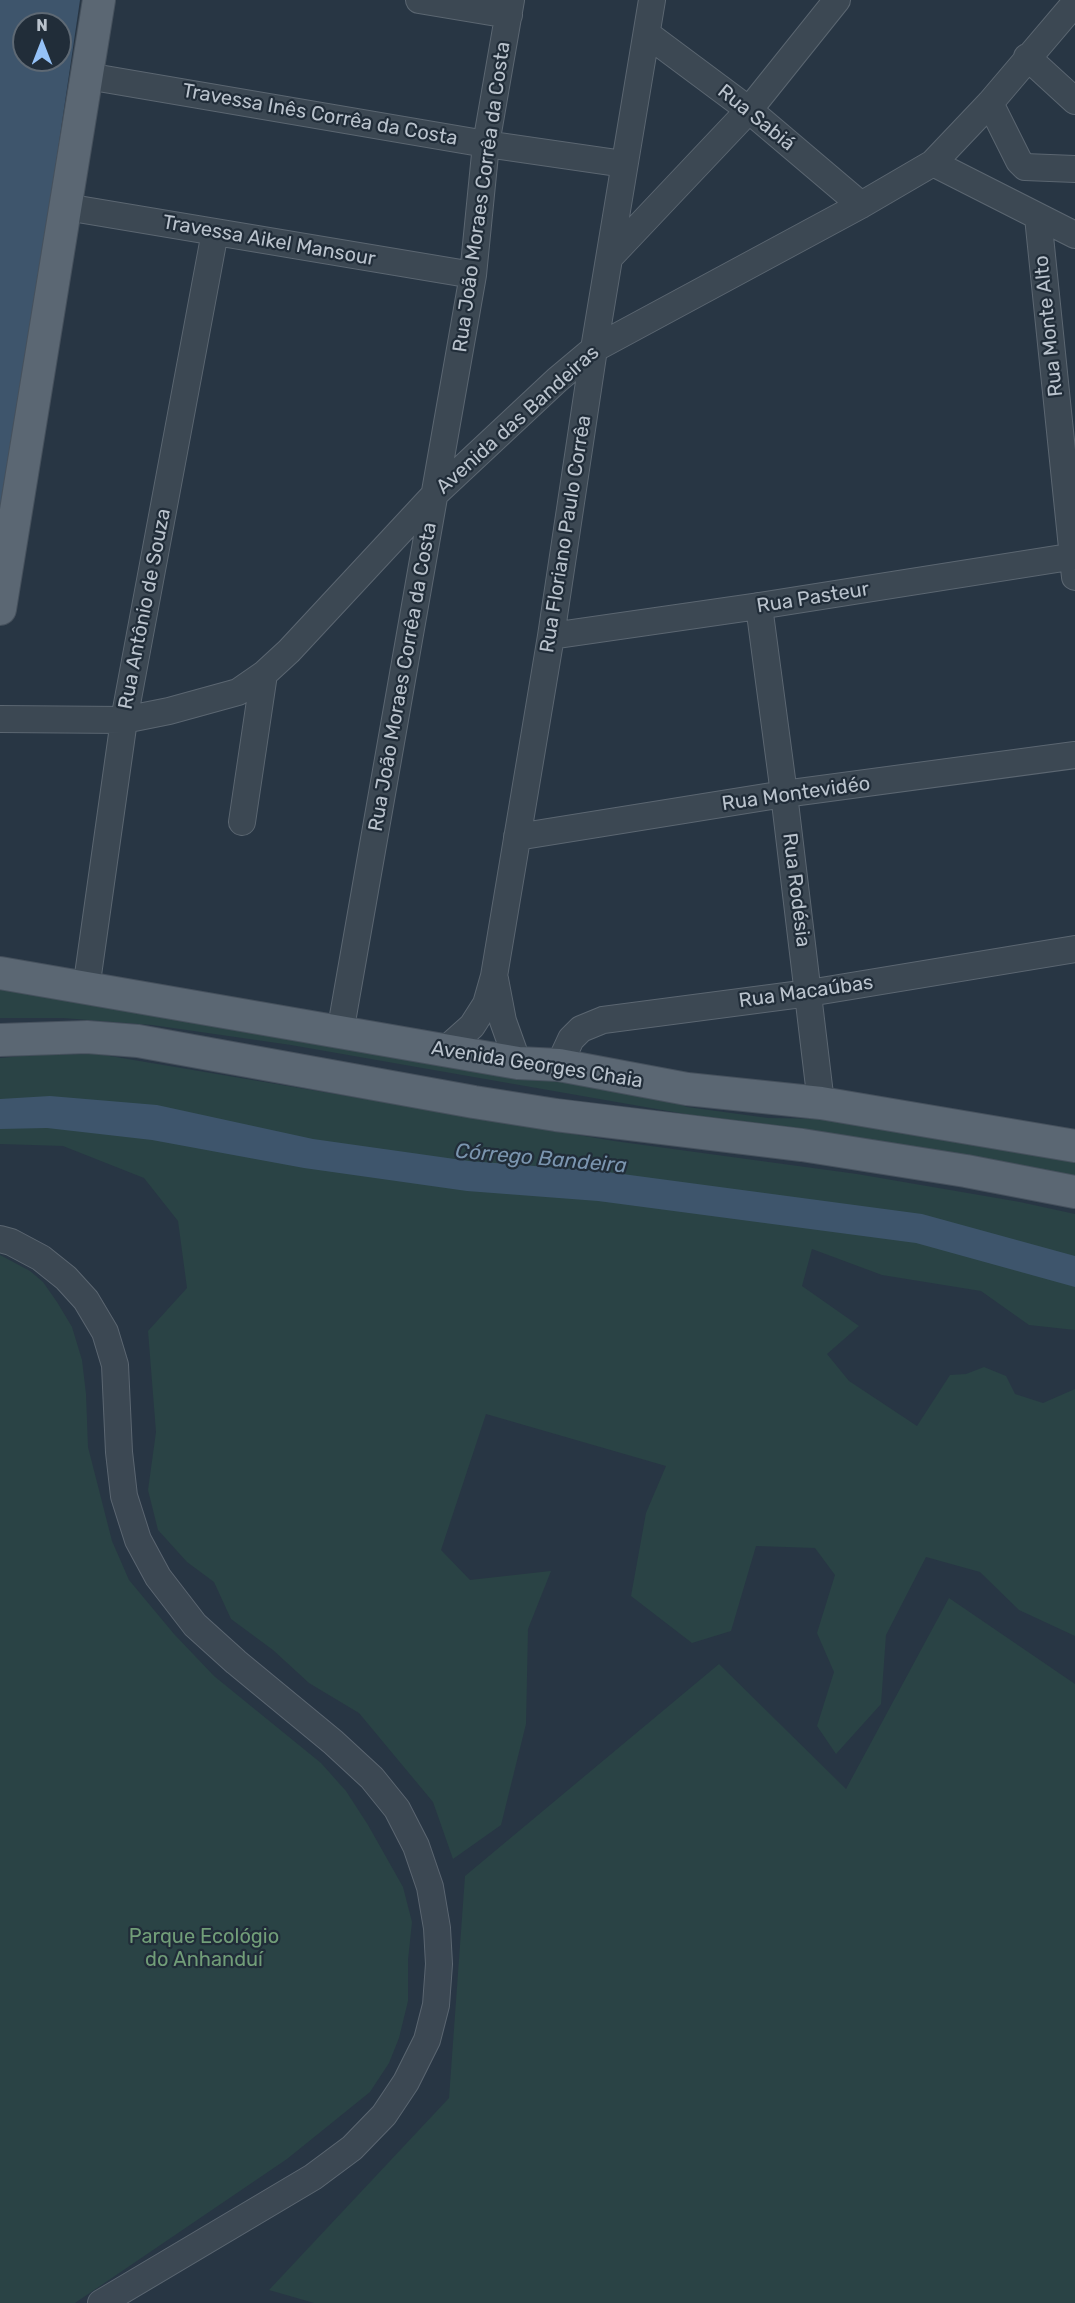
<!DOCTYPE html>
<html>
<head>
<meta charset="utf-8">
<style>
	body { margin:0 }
	#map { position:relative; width:1075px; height:2303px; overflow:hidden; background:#283644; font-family:Rubik,sans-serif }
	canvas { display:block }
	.north { position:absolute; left:12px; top:12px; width:60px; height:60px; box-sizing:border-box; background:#212d39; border:2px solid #5e6974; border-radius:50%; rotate:0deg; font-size:16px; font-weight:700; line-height:24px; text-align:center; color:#bac3cd }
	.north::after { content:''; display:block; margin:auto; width:21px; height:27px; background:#95c2f7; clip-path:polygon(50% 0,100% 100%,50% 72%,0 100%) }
</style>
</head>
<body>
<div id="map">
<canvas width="1075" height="2303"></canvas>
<div class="north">N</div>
</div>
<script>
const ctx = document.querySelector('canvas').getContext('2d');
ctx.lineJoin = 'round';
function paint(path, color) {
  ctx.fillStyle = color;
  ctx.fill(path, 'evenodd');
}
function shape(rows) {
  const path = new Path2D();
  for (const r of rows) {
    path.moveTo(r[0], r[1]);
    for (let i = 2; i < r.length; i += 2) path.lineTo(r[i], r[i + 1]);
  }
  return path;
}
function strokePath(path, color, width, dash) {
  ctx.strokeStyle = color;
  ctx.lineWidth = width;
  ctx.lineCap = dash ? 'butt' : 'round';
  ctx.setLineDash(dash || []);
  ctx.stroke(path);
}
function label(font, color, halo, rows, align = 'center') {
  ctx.font = font + ' Rubik,sans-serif';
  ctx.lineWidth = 4.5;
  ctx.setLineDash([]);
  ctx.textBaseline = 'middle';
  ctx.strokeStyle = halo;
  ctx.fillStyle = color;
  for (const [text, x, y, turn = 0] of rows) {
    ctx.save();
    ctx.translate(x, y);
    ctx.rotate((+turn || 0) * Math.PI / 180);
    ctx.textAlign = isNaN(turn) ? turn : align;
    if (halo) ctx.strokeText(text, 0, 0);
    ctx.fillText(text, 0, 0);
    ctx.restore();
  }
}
paint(shape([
	[0,983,651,1093,687,1107,768,1118,837,1119,1075,1159,1075,1176,708,1118,291,1045,152,1025,63,1018,0,1018],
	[98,1054,614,1141,857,1174,1020,1202,1075,1214,1075,1330,1029,1325,981,1291,882,1275,812,1249,802,1286,859,1326,827,1354,849,1381,917,1426,950,1375,966,1374,984,1367,1006,1376,1015,1394,1043,1403,1075,1389,1075,1636,1019,1610,980,1572,926,1557,886,1635,881,1704,836,1754,817,1726,834,1672,817,1633,835,1575,815,1548,756,1546,731,1631,692,1643,631,1596,646,1513,666,1466,486,1414,441,1550,470,1580,551,1571,528,1629,526,1724,501,1825,453,1859,433,1802,359,1713,309,1683,273,1650,231,1619,214,1582,187,1562,158,1530,148,1490,156,1432,148,1331,187,1288,178,1221,144,1178,63,1146,0,1144,0,1058,34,1055],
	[0,1255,30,1271,43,1282,57,1302,72,1327,82,1360,86,1394,88,1447,112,1541,129,1580,174,1634,214,1676,321,1763,346,1791,368,1825,403,1887,412,1922,408,1960,408,2001,399,2038,389,2063,370,2092,287,2159,75,2303,0,2303],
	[949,1598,1075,1684,1075,2303,314,2303,269,2290,449,2098,465,1876,719,1664,846,1789]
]), '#2a4345');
paint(shape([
	[0,0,80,0,17,428,0,519],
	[24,24,60,24,60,60,24,60],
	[50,1096,157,1105,313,1139,469,1161,600,1171,922,1214,1075,1256,1075,1287,916,1243,598,1201,467,1191,304,1168,152,1140,47,1128,0,1129,0,1099]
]), '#3e556c');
const minor = shape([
	[419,0,509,15],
	[647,34,749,110,861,205],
	[1027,57,1075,101],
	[87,76,486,144,624,164],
	[990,103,1019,161,1025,167,1075,169],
	[933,163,1075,235],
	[66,207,473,275],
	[1038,217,1075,577],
	[610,257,749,110,837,0],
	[759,606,784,794,821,1103],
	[551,636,759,606,1075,556],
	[0,719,124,720,169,711,238,692,264,674,289,651,435,494,557,380,594,349,861,205,933,163,990,103,1075,3],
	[242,822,264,674],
	[517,837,784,794,1075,755],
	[495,979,503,1021,518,1063],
	[86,989,124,720,215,232],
	[340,1033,473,275,486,144,511,0],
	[444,1051,472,1026,486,1004,494,976,551,636,594,349,652,0],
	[559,1065,571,1039,581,1029,603,1020,809,993,1075,949],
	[0,1239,11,1242,41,1258,66,1278,86,1300,105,1332,115,1365,119,1452,124,1496,138,1540,158,1577,195,1625,236,1662,333,1742,372,1778,397,1809,416,1846,430,1887,437,1928,439,1964,436,2005,427,2040,406,2082,384,2115,352,2148,313,2177,101,2303]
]);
const major = shape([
	[0,609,99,0],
	[0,973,518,1063,559,1065,687,1089,821,1103,1075,1146],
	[0,1040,87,1037,138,1041,474,1102,556,1115,802,1145,966,1171,1075,1192]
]);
strokePath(minor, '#5b6671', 28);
strokePath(major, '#46515d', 34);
strokePath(minor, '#3c4853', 26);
strokePath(major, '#5b6773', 32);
label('20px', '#bac3cd', '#212d39', [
	["Travessa Inês Corrêa da Costa",320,115,10],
	["Rua Sabiá",756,118,39],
	["Rua João Moraes Corrêa da Costa",482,197,-82],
	["Travessa Aikel Mansour",269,241,10],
	["Rua Monte Alto",1049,326,-96],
	["Avenida das Bandeiras",518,420,-42],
	["Rua Floriano Paulo Corrêa",566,534,-81],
	["Rua Pasteur",813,598,-9],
	["Rua Antônio de Souza",145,609,-79],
	["Rua João Moraes Corrêa da Costa",403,677,-80],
	["Rua Montevidéo",796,794,-8],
	["Rua Rodésia",796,890,83],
	["Rua Macaúbas",806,992,-8],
	["Avenida Georges Chaia",537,1065,9]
]);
label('20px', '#719d78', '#212d39', [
	["Parque Ecológio",204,1937],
	["do Anhanduí",204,1960]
]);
label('italic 21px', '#7b95af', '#212d39', [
	["Córrego Bandeira",541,1159,5]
]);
</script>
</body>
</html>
